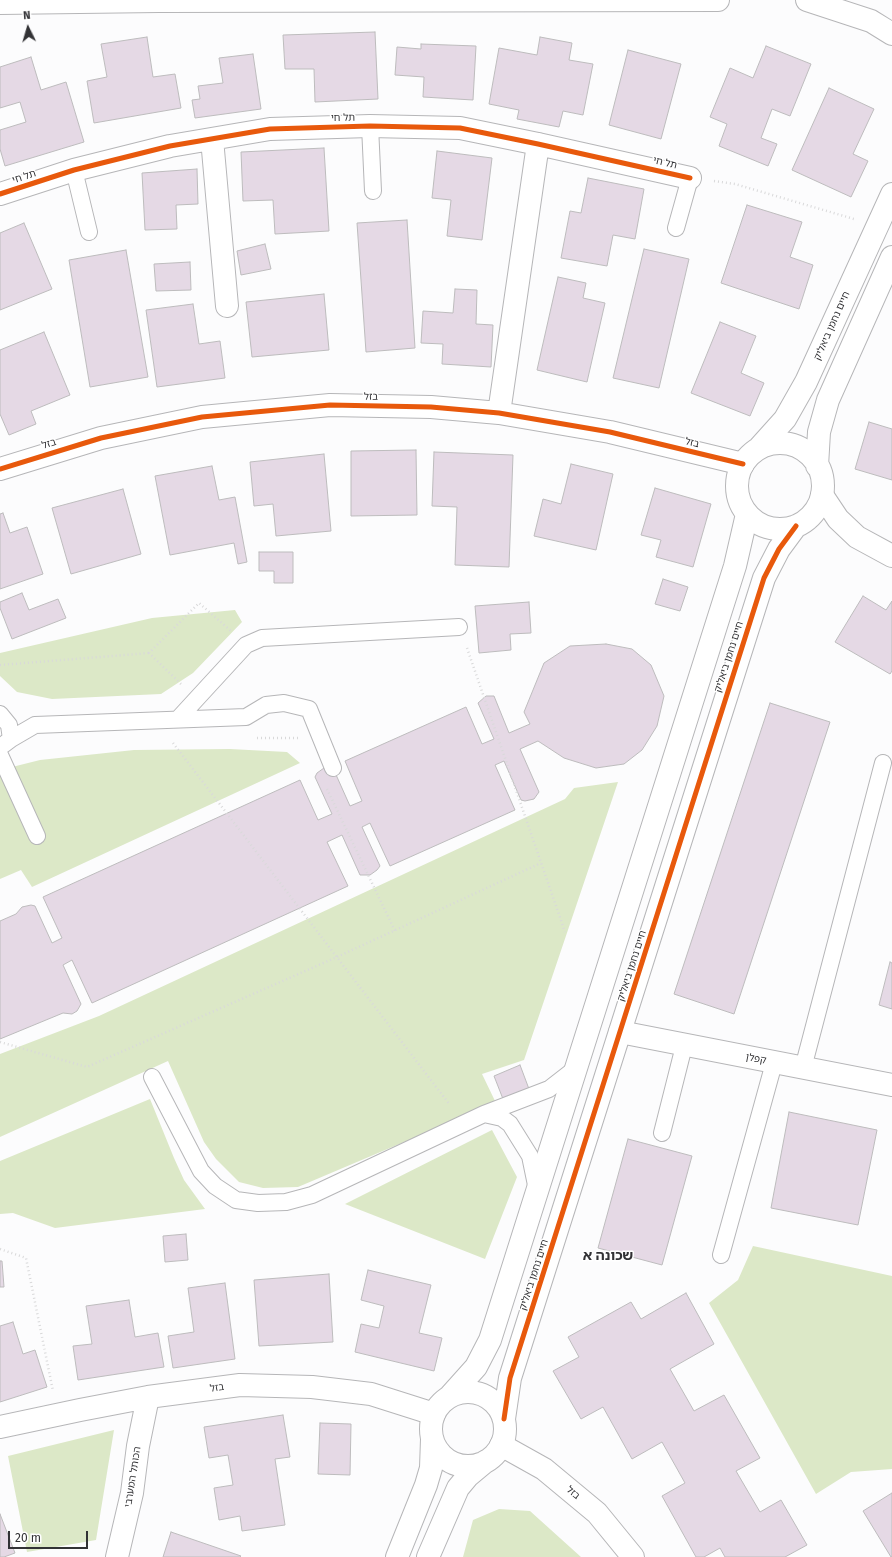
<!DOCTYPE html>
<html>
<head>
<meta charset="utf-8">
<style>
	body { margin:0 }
	#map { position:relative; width:892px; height:1557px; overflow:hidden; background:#fcfcfd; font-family:"Fira Sans",sans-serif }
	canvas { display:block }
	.north { position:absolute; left:8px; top:8px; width:40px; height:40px; -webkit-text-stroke:3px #fff; paint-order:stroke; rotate:355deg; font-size:11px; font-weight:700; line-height:16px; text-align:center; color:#323235 }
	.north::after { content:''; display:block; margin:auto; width:14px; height:18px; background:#323235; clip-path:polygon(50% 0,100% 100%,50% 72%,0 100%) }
	.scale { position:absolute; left:8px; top:1531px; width:80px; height:18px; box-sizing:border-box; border:2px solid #323235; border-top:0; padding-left:5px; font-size:12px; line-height:14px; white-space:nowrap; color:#323235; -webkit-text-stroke:3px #fff; paint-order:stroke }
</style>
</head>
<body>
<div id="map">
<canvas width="892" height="1557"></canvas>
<div class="north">N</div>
<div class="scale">20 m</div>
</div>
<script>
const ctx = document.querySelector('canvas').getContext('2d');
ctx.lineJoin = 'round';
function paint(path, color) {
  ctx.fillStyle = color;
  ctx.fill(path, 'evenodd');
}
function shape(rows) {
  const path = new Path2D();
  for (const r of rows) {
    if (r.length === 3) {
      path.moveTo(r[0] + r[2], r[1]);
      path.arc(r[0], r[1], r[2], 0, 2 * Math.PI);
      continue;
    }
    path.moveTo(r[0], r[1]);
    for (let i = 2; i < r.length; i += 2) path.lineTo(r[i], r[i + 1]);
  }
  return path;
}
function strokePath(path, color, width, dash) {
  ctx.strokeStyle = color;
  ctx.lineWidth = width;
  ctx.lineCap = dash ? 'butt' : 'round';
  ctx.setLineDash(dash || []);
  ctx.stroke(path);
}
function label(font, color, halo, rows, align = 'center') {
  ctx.font = font + ' "Fira Sans","Noto Sans Hebrew",sans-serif';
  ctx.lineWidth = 3;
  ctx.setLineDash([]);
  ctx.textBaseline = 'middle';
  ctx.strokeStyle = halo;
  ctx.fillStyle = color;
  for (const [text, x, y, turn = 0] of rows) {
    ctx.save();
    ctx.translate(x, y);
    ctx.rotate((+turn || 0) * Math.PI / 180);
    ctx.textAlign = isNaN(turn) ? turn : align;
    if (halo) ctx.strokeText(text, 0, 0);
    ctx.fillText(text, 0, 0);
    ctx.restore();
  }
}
paint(shape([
	[235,610,242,622,193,673,161,694,52,699,17,692,0,676,0,653,152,618],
	[230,749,287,752,300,763,32,887,21,870,0,879,0,770,40,760,134,750],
	[618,782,524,1060,482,1074,496,1103,298,1187,263,1188,239,1182,216,1159,204,1142,168,1061,0,1137,0,1054,99,1016,565,799,574,788],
	[150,1099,174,1158,184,1180,205,1209,55,1228,13,1213,0,1214,0,1161],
	[492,1130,517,1177,485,1259,345,1204],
	[753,1246,892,1276,892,1469,851,1472,816,1494,709,1303,738,1280],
	[114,1430,96,1540,27,1552,8,1456],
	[499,1509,530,1511,581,1557,463,1557,473,1520]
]), '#dce8c7');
const building = shape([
	[375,32,378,99,315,102,314,69,285,69,283,35,375,32],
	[147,37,153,77,175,74,181,108,94,123,87,81,107,77,101,44,147,37],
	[540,37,572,43,569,60,593,64,583,115,563,111,559,127,517,119,519,110,489,104,499,48,537,55,540,37],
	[421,44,476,46,473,100,423,97,424,77,395,75,397,47,421,49,421,44],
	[766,46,811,64,790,116,772,109,761,138,777,144,768,166,719,146,727,124,710,117,730,68,753,78,766,46],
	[628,50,681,64,661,139,609,125,628,50],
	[253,54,261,109,195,118,192,100,200,99,198,86,223,83,219,58,253,54],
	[31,57,41,90,66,82,84,142,5,166,0,149,0,130,26,122,20,102,0,108,0,67,31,57],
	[829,88,874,109,853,154,868,161,851,197,792,170,829,88],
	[324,148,329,231,275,234,273,200,243,201,241,152,324,148],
	[437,151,492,158,482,240,447,236,451,200,432,198,437,151],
	[197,169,198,204,176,205,177,229,145,230,142,173,197,169],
	[588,178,644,189,635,239,613,235,607,266,561,258,570,211,581,213,588,178],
	[747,205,802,222,790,257,813,265,799,309,721,283,747,205],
	[407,220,415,348,366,352,357,223,407,220],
	[24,223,52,289,0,310,0,233,24,223],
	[265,244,271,269,241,275,237,251,265,244],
	[644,249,689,259,659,388,613,378,644,249],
	[126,250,148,377,90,387,69,260,126,250],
	[190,262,191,290,156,291,154,264,190,262],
	[558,277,586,283,583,298,605,303,587,382,537,370,558,277],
	[455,289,477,290,476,324,493,325,491,367,442,364,443,344,421,343,423,311,453,313,455,289],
	[324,294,329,350,252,357,246,302,324,294],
	[193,304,199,344,220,341,225,378,157,387,146,310,193,304],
	[720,322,756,336,741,373,764,383,750,416,691,393,720,322],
	[44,332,70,395,31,411,36,424,9,435,0,414,0,350,44,332],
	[869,422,892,429,892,480,855,469,869,422],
	[416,450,417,515,351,516,351,451,416,450],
	[434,452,513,455,509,567,455,565,457,507,432,506,434,452],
	[324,454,331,531,276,536,273,504,254,506,250,462,324,454],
	[571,464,613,474,596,550,534,536,543,499,561,504,571,464],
	[212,466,219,500,235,497,247,562,238,564,234,543,170,555,155,476,212,466],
	[655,488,711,504,693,567,656,557,661,540,641,535,655,488],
	[123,489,141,554,71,574,52,508,123,489],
	[3,513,10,533,27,527,43,574,0,589,0,514,3,513],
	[259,552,293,552,293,583,274,583,274,571,259,571,259,552],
	[663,579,688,587,680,611,655,604,663,579],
	[22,593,29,610,58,599,66,618,12,639,0,608,0,602,22,593],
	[863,596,886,610,892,601,892,671,890,674,835,642,863,596],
	[529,602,531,633,510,634,511,650,479,653,475,606,529,602],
	[606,644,632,649,651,665,664,696,657,726,642,750,624,764,596,768,564,758,538,741,520,749,539,792,534,799,525,801,521,800,504,761,495,765,515,810,390,866,370,823,362,827,380,866,377,870,370,875,360,875,342,835,327,842,348,886,92,1003,72,960,63,965,81,1004,77,1011,72,1014,63,1013,0,1039,0,921,16,914,22,907,31,905,35,906,52,943,62,938,43,897,300,780,318,820,332,814,315,777,317,773,324,768,333,768,350,806,362,801,345,761,466,707,482,744,494,739,478,703,486,696,494,696,509,733,530,724,524,712,544,663,570,646,606,644],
	[770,703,830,722,734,1014,674,994,770,703],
	[890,962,892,963,892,1009,879,1005,890,962],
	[520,1065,529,1089,503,1099,494,1076,520,1065],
	[789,1112,877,1130,858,1225,771,1208,789,1112],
	[628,1139,692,1156,662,1265,598,1248,628,1139],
	[186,1234,188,1260,165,1262,163,1236,186,1234],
	[0,1261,2,1261,4,1287,0,1287,0,1261],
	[368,1270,431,1285,419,1333,442,1338,434,1371,355,1352,361,1324,379,1328,384,1306,361,1300,368,1270],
	[329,1274,333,1342,259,1346,254,1280,329,1274],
	[225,1283,235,1359,173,1368,168,1336,194,1332,188,1288,225,1283],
	[686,1293,714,1344,670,1369,694,1411,724,1395,760,1458,736,1471,760,1512,781,1500,807,1545,785,1557,725,1557,720,1548,704,1557,696,1557,662,1496,685,1483,662,1442,632,1459,603,1407,581,1419,553,1371,579,1357,568,1337,631,1302,641,1319,686,1293],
	[129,1300,135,1337,158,1333,164,1367,78,1380,73,1346,92,1344,86,1306,129,1300],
	[13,1322,23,1354,35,1350,47,1387,0,1402,0,1326,13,1322],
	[283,1415,290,1457,275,1459,285,1525,242,1531,240,1516,219,1520,214,1488,233,1485,228,1455,209,1458,204,1427,283,1415],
	[320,1423,351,1424,350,1475,318,1474,320,1423],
	[892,1493,892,1557,891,1557,863,1511,892,1493],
	[0,1514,15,1553,4,1557,0,1557,0,1514],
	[171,1532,241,1556,240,1557,163,1557,171,1532]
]);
paint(building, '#e5d9e5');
strokePath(building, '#bdbcbd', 1);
const service = shape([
	[370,126,373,191],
	[74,170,89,232],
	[676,228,690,178],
	[0,714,9,725,11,739,3,745],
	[178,719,246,645,262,638,459,627],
	[11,739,35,725,246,717,266,705,284,703,309,709,333,768],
	[0,755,37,836],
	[803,1068,883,763],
	[152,1077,201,1171,215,1186,236,1200,258,1203,286,1202,312,1195,484,1114,549,1089,576,1068],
	[484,1114,502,1118,510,1124,530,1156,537,1190],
	[662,1133,684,1046],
	[721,1255,774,1063]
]);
const minor = shape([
	[212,139,227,306],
	[0,194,74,170,170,146,270,129,370,126,460,128,538,144,690,178],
	[499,413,538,144],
	[0,469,101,438,202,417,330,405,431,407,499,413,610,432,743,464],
	[822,495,838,519,857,537,892,556],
	[620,1032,892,1085],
	[0,1427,80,1410,148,1397,240,1385,312,1387,371,1394,434,1414],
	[501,1445,544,1469,597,1513,633,1557],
	[117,1557,132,1493,138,1446,148,1397]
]);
const tertiary = shape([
	[780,486,43],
	[758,449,785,419,806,382,892,194],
	[817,466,819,432,828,400,892,257],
	[468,1429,37],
	[450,1396,476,1367,490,1340,735,566,747,514],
	[504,1419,510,1378,764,578,779,549,796,526],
	[397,1557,426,1485,431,1468,432,1439],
	[428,1557,458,1488,468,1476,486,1461]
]);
const secondary = shape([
	[807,0,871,21,892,34],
	[0,3,159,1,718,0]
]);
strokePath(service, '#b6b6b8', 18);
strokePath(minor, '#b6b6b8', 24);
strokePath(tertiary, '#b6b6b8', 24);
strokePath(secondary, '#b6b6b8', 24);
strokePath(shape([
	[714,181,735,184,854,219],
	[467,648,565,932],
	[0,665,149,653],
	[181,684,149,653,199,603,231,631],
	[257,738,298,738],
	[173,743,450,1105],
	[327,789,395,931],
	[0,1042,87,1067,337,957,541,863],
	[0,1249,26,1258,53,1391]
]), '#d9d9da', 2.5, [1, 3]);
strokePath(service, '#fff', 16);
strokePath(minor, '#fff', 22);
strokePath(tertiary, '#fff', 22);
strokePath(secondary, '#fff', 22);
strokePath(shape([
	[0,194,74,170,170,146,270,129,370,126,460,128,538,144,690,178],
	[0,469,101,438,202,417,330,405,431,407,499,413,610,432,743,464],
	[504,1419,510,1378,764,578,779,549,796,526]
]), '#e8590c', 5);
label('10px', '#323235', '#fff', [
	["תל חי",343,118,-1],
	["תל חי",665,163,13],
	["תל חי",24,177,-18],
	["חיים נחמן ביאליק",832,326,-66],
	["בזל",371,397,1],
	["בזל",692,443,14],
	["בזל",49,444,-17],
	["חיים נחמן ביאליק",729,657,-72],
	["חיים נחמן ביאליק",632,966,-72],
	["קפלן",756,1059,11],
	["חיים נחמן ביאליק",534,1275,-72],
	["בזל",217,1388,-7],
	["הכותל המערבי",133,1477,-81],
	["בזל",573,1493,40]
]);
label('bold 14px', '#323235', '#fff', [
	["שכונה א",608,1256]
]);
</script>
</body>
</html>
